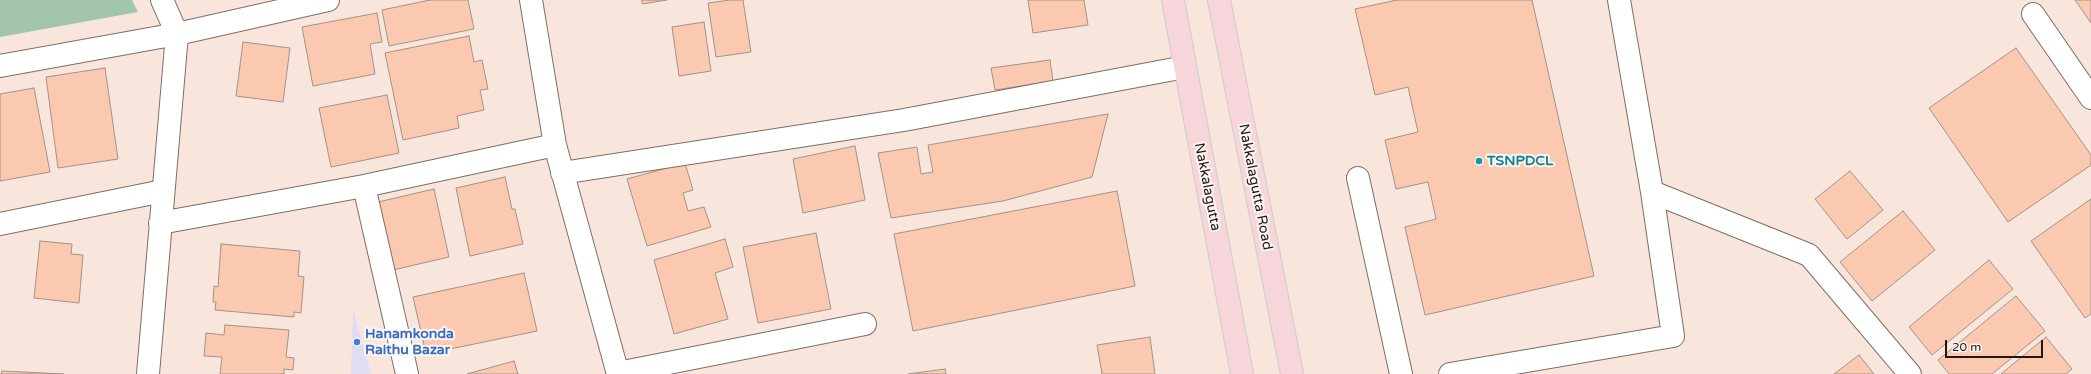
<!DOCTYPE html>
<html>
<head>
<meta charset="utf-8">
<style>
	body { margin:0 }
	#map { position:relative; width:2091px; height:374px; overflow:hidden; background:#f8e6dc; font-family:"Varela Round",sans-serif }
	canvas { display:block }
	.scale { position:absolute; left:1945px; top:340px; width:98px; height:18px; box-sizing:border-box; border:2px solid #1e1814; border-top:0; padding-left:5px; font-size:12px; line-height:14px; white-space:nowrap; color:#1e1814; -webkit-text-stroke:3px #fdf5f2; paint-order:stroke }
</style>
</head>
<body>
<div id="map">
<canvas width="2091" height="374"></canvas>
<div class="scale">20 m</div>
</div>
<script>
const ctx = document.querySelector('canvas').getContext('2d');
ctx.lineJoin = 'round';
function paint(path, color) {
  ctx.fillStyle = color;
  ctx.fill(path, 'evenodd');
}
function shape(rows) {
  const path = new Path2D();
  for (const r of rows) {
    path.moveTo(r[0], r[1]);
    for (let i = 2; i < r.length; i += 2) path.lineTo(r[i], r[i + 1]);
  }
  return path;
}
function strokePath(path, color, width, dash) {
  ctx.strokeStyle = color;
  ctx.lineWidth = width;
  ctx.lineCap = dash ? 'butt' : 'round';
  ctx.setLineDash(dash || []);
  ctx.stroke(path);
}
function label(font, color, halo, rows, align = 'center') {
  ctx.font = font + ' "Varela Round",sans-serif';
  ctx.lineWidth = 4;
  ctx.setLineDash([]);
  ctx.textBaseline = 'middle';
  ctx.strokeStyle = halo;
  ctx.fillStyle = color;
  for (const [text, x, y, turn = 0] of rows) {
    ctx.save();
    ctx.translate(x, y);
    ctx.rotate((+turn || 0) * Math.PI / 180);
    ctx.textAlign = isNaN(turn) ? turn : align;
    if (halo) ctx.strokeText(text, 0, 0);
    ctx.fillText(text, 0, 0);
    ctx.restore();
  }
}
paint(shape([
	[353,310,371,374,351,374]
]), '#e2dcf2');
paint(shape([
	[0,0,132,0,138,12,0,37]
]), '#a4c5ad');
const building = shape([
	[430,0,468,0,474,29,389,46,382,10,430,0],
	[642,0,667,0,642,4,642,0],
	[730,0,743,0,751,52,716,57,708,3,730,0],
	[1028,0,1084,0,1088,25,1033,33,1028,0],
	[1397,0,1532,0,1594,276,1425,315,1405,227,1436,219,1428,182,1396,189,1385,140,1418,132,1408,87,1375,95,1355,9,1397,0],
	[2075,0,2091,0,2091,23,2075,0],
	[377,13,382,42,370,44,375,74,313,86,302,27,377,13],
	[704,22,711,71,679,76,672,27,704,22],
	[469,36,474,62,482,60,488,89,480,90,484,110,457,116,459,128,403,140,385,53,469,36],
	[243,42,290,48,283,102,236,96,243,42],
	[2016,48,2091,155,2091,165,2008,222,1929,108,2016,48],
	[1050,60,1053,81,995,90,991,68,1050,60],
	[105,68,118,159,58,168,46,77,105,68],
	[34,88,50,172,0,181,0,94,34,88],
	[387,95,399,153,331,167,319,108,387,95],
	[1108,114,1092,177,1003,201,891,218,878,153,917,147,921,174,933,172,928,145,1108,114],
	[855,146,865,200,803,213,793,159,855,146],
	[685,163,693,190,683,193,688,211,704,207,711,227,647,246,627,179,685,163],
	[1850,171,1883,210,1847,239,1815,199,1850,171],
	[505,177,512,209,515,209,523,244,470,256,456,188,505,177],
	[434,189,449,257,393,270,378,202,434,189],
	[1117,191,1135,286,913,331,894,234,1117,191],
	[2091,199,2091,314,2085,318,2031,241,2091,199],
	[1903,211,1935,250,1872,301,1840,262,1903,211],
	[816,233,831,309,758,323,743,247,816,233],
	[725,239,733,267,715,273,728,319,674,334,654,260,725,239],
	[40,241,72,244,71,254,83,255,79,303,34,298,40,241],
	[221,244,300,251,298,276,304,277,301,313,294,312,294,317,215,310,216,302,213,302,214,286,218,287,221,244],
	[1989,260,2013,289,1932,355,1909,327,1989,260],
	[524,273,537,331,426,354,413,297,524,273],
	[2016,296,2045,331,1992,374,1949,374,1938,360,2016,296],
	[225,325,289,330,286,357,294,358,293,370,284,369,284,374,220,374,222,357,204,356,206,333,224,335,225,325],
	[1150,337,1155,374,1102,374,1097,345,1150,337],
	[2046,337,2072,369,2066,374,2001,374,2046,337],
	[1859,355,1874,374,1834,374,1859,355],
	[514,361,518,374,467,374,514,361],
	[945,369,946,374,908,374,945,369],
	[2,371,64,374,1,374,2,371]
]);
paint(building, '#fac9af');
strokePath(building, '#a39289', 1);
const minor = shape([
	[531,0,555,145,618,374],
	[2033,14,2091,98],
	[0,66,177,34,328,0],
	[562,173,904,120,1185,67],
	[1358,178,1401,374],
	[364,186,407,374],
	[1652,192,1809,255,1910,374],
	[160,223,364,186,555,145],
	[0,224,163,191],
	[618,373,865,324],
	[148,374,177,34,162,0],
	[1450,374,1673,336,1652,192,1619,0]
]);
const primary = shape([
	[1173,0,1242,374],
	[1219,0,1292,374]
]);
strokePath(minor, '#7e6e66', 24);
strokePath(primary, '#cecccb', 24);
strokePath(minor, '#fff', 22);
strokePath(primary, '#f6d6da', 22);
for (const [x, y, r, color] of [
	[1479,161,4,"#0f9aa8"],
	[357,342,4,"#3f7fe0"]
]) {
  const dot = new Path2D();
  dot.arc(x, y, r, 0, 2 * Math.PI);
  ctx.fillStyle = color;
  ctx.fill(dot);
  strokePath(dot, '#fdf5f2', 1.5);
}
label('bold 14px', '#0d838f', '#fdf5f2', [
	["TSNPDCL",1487,161]
], 'left');
label('14px', '#1e1814', '#fdf5f2', [
	["Nakkalagutta",1207,187,79],
	["Nakkalagutta Road",1255,187,79]
]);
label('bold 14px', '#366cbe', '#fdf5f2', [
	["Hanamkonda",365,334],
	["Raithu Bazar",365,350]
], 'left');
</script>
</body>
</html>
